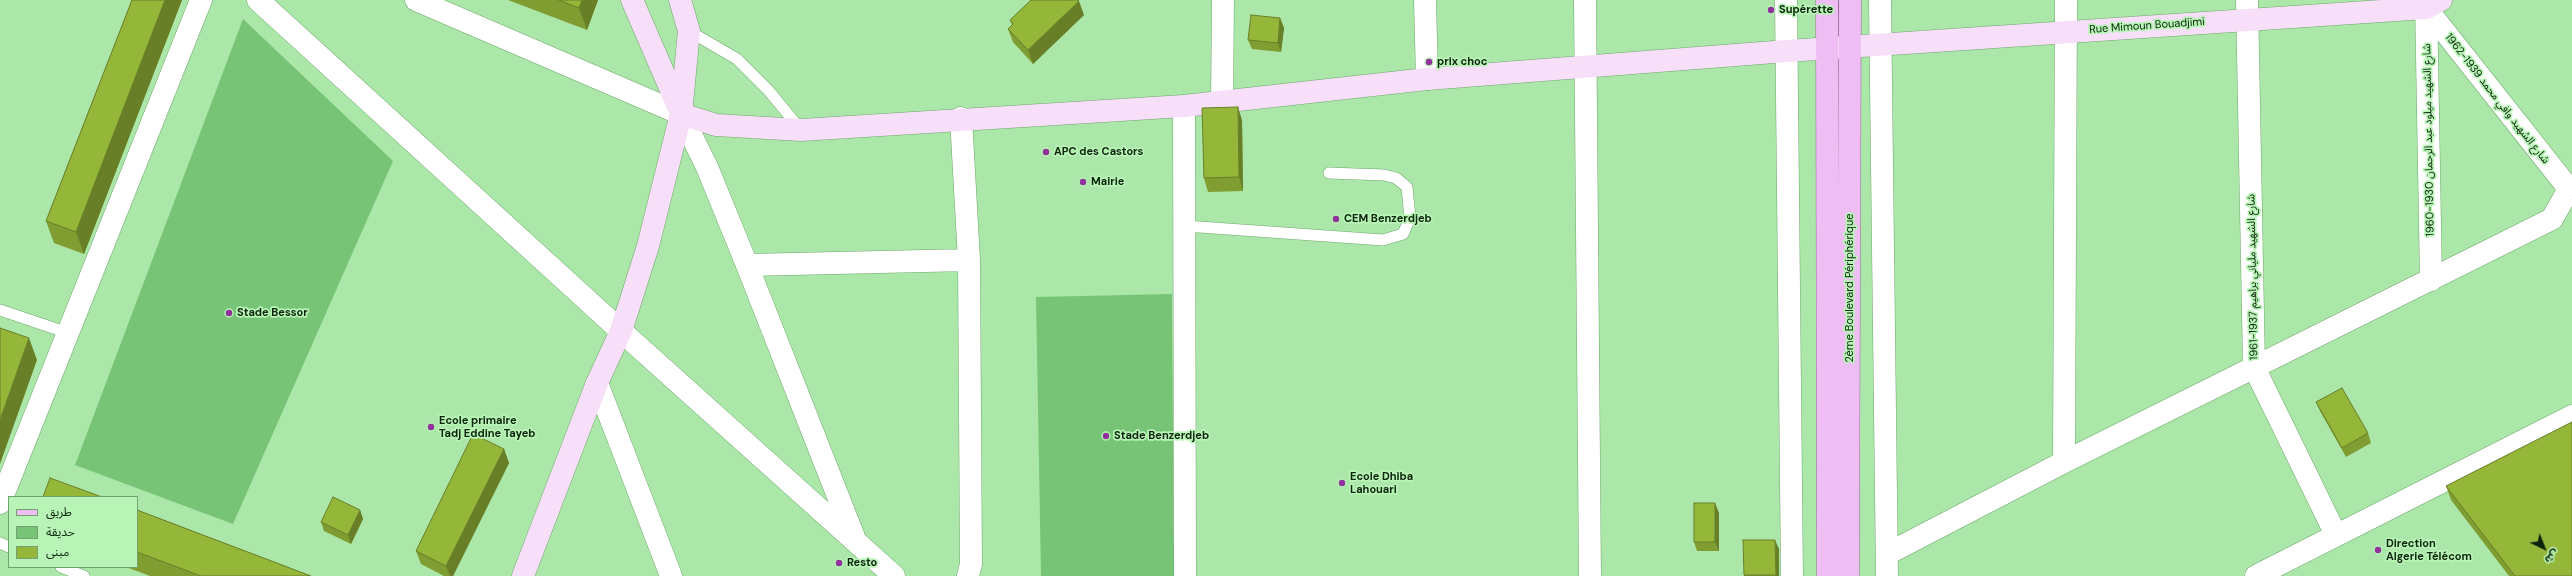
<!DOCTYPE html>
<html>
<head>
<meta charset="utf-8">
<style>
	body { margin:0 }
	#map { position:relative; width:2572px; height:576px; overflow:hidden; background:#abe7a8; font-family:"DM Sans","Noto Sans Arabic",sans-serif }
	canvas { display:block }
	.legend { position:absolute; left:8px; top:496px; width:130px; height:72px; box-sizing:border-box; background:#b7f4b5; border:1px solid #73a171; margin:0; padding:5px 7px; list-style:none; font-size:12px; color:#0c240c }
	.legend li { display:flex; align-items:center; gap:8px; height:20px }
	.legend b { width:20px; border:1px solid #73a171 }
	.north { position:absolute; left:2524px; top:528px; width:40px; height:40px; -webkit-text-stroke:3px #b7f4b5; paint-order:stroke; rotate:137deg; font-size:11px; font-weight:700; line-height:16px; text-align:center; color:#0c240c }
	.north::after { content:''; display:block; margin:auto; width:14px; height:18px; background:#0c240c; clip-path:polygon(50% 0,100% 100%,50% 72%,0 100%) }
</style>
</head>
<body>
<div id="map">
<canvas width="2572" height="576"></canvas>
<ul class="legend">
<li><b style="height:5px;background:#eebdf4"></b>طريق</li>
<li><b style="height:11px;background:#78c476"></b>حديقة</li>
<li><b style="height:11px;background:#94b639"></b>مبنى</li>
</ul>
<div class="north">ش</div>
</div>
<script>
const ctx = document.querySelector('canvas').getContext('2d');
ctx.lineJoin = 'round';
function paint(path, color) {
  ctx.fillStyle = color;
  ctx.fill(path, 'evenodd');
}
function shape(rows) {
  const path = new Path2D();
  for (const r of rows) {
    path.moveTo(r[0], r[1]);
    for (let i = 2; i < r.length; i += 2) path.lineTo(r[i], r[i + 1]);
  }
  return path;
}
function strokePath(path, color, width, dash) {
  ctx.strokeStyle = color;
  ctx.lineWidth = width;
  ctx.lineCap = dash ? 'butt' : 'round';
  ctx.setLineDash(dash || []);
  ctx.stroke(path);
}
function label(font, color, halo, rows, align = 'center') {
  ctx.font = font + ' "DM Sans","Noto Sans Arabic",sans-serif';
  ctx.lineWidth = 3.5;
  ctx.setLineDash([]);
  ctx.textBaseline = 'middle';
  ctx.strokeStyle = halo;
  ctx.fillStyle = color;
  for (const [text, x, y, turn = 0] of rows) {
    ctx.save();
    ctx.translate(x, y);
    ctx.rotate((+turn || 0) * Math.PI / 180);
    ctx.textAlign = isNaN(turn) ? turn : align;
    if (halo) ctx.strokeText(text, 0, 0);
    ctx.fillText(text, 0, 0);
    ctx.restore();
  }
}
paint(shape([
	[243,19,393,161,233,524,75,465],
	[1172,294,1174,576,1041,576,1036,297]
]), '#78c476');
const lane = shape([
	[689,31,737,59,769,91,801,130],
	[1185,226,1383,240,1403,234,1410,218,1407,187,1396,178,1384,175,1329,173],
	[0,310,68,333],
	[0,543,9,547],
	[61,567,84,576]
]);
const street = shape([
	[258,0,621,331,894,576],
	[416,0,681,114,707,167,747,265,854,537],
	[1425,0,1427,79],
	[1585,0,1590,576],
	[1786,0,1792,576],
	[1880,0,1887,576],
	[2247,0,2254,367,2336,535],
	[2426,0,2431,280],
	[2426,8,2569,189],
	[1222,103,1223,0],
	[1184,106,1185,576],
	[961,118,969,260,971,564,968,576],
	[747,265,969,260],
	[597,383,671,576],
	[2064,462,2066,0],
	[0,503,201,0],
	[1887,554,2064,462,2552,219,2569,189],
	[2256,576,2572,416]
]);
const secondary = shape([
	[632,0,680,111],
	[681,114,716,125,801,130,1184,106,1427,79,1787,51,2426,8,2441,0],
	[523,576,597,383,621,331,648,246,681,114,689,31,680,0]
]);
const primary = shape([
	[1827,0,1828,576],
	[1848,576,1850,0]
]);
strokePath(lane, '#6ea76c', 12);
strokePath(street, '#6ea76c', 23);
strokePath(secondary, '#6ea76c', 23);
strokePath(primary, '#986b9e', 23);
strokePath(lane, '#fff', 11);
strokePath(street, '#fff', 22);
strokePath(secondary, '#f7def9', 22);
strokePath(primary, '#eebdf4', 22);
paint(shape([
	[132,0,182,0,84,254,54,243,46,221],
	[508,0,598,0,587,30],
	[1084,15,1033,64,1013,42,1008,29,1012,25,1010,20],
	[1280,18,1284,28,1281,52,1252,49,1248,40],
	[1242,120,1243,191,1208,192,1204,178],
	[2316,402,2368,433,2371,443,2346,457,2320,411],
	[504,449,509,463,453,576,444,576,421,564,416,551],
	[2446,486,2572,576,2509,576,2451,500],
	[137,510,311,576,150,576,126,567,137,567],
	[360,510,363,519,351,544,324,531,321,522],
	[1719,513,1719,551,1697,551,1694,542],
	[1779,549,1779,576,1744,576,1744,575]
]), '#7f9d31');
paint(shape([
	[165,0,182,0,84,254,76,232],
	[582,0,598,0,587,30,579,8],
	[1079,1,1084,15,1033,64,1028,50],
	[1280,18,1284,28,1281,52,1278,43],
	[1238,107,1242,120,1243,191,1239,177],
	[29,338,37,360,0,464,0,420],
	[504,449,509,463,453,576,450,576,446,566],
	[1715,503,1719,513,1719,551,1715,542],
	[360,510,363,519,351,544,348,535],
	[1775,540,1779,549,1779,576,1776,576,1776,575]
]), '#687f28');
const building = shape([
	[132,0,165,0,76,232,46,221,132,0],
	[559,0,582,0,579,8,559,0],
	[1031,0,1078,0,1079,1,1028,50,1008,29,1013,24,1010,20,1031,0],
	[1251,15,1280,18,1278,43,1248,40,1251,15],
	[1238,107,1239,177,1204,178,1202,108,1238,107],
	[0,328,29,338,0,420,0,328],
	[2342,388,2368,433,2342,448,2316,402,2342,388],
	[2572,422,2572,576,2515,576,2446,486,2572,422],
	[473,434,504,449,446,566,416,551,473,434],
	[50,478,102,497,43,497,50,478],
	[333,497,360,510,348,535,321,522,333,497],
	[1694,503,1715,503,1715,542,1694,542,1694,503],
	[137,510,311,576,201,576,137,552,137,510],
	[1743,540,1775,540,1776,575,1744,575,1743,540]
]);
paint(building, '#94b639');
strokePath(building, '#687f28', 1);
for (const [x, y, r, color] of [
	[1771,10,4,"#91329c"],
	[1429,62,4,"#91329c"],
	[1046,152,4,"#91329c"],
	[1083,182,4,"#91329c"],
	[1336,219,4,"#91329c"],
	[229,313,4,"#91329c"],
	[431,427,4,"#91329c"],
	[1106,436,4,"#91329c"],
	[1342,483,4,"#91329c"],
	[2378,550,4,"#91329c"],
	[839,563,4,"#91329c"]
]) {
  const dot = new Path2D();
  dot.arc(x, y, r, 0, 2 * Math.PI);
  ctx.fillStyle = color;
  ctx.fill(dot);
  strokePath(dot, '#b7f4b5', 1.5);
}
label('bold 11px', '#0c240c', '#b7f4b5', [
	["Supérette",1779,10],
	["prix choc",1437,62],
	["APC des Castors",1054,152],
	["Mairie",1091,182],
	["CEM Benzerdjeb",1344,219],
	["Stade Bessor",237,313],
	["Ecole primaire",439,421],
	["Tadj Eddine Tayeb",439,434],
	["Stade Benzerdjeb",1114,436],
	["Ecole Dhiba",1350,477],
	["Lahouari",1350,490],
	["Direction",2386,544],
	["Algerie Télécom",2386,557],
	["Resto",847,563]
], 'left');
label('11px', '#0c240c', '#b7f4b5', [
	["Rue Mimoun Bouadjimi",2147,26,-4],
	["شارع الشهيد وافي محمد 1939-1962",2497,99,52],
	["شارع الشهيد ميلود عبد الرحمان 1930-1960",2429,140,-91],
	["شارع الشهيد ملياني براهيم 1937-1961",2253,277,-91],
	["2ème Boulevard Périphérique",1850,288,-90]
]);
</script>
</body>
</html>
